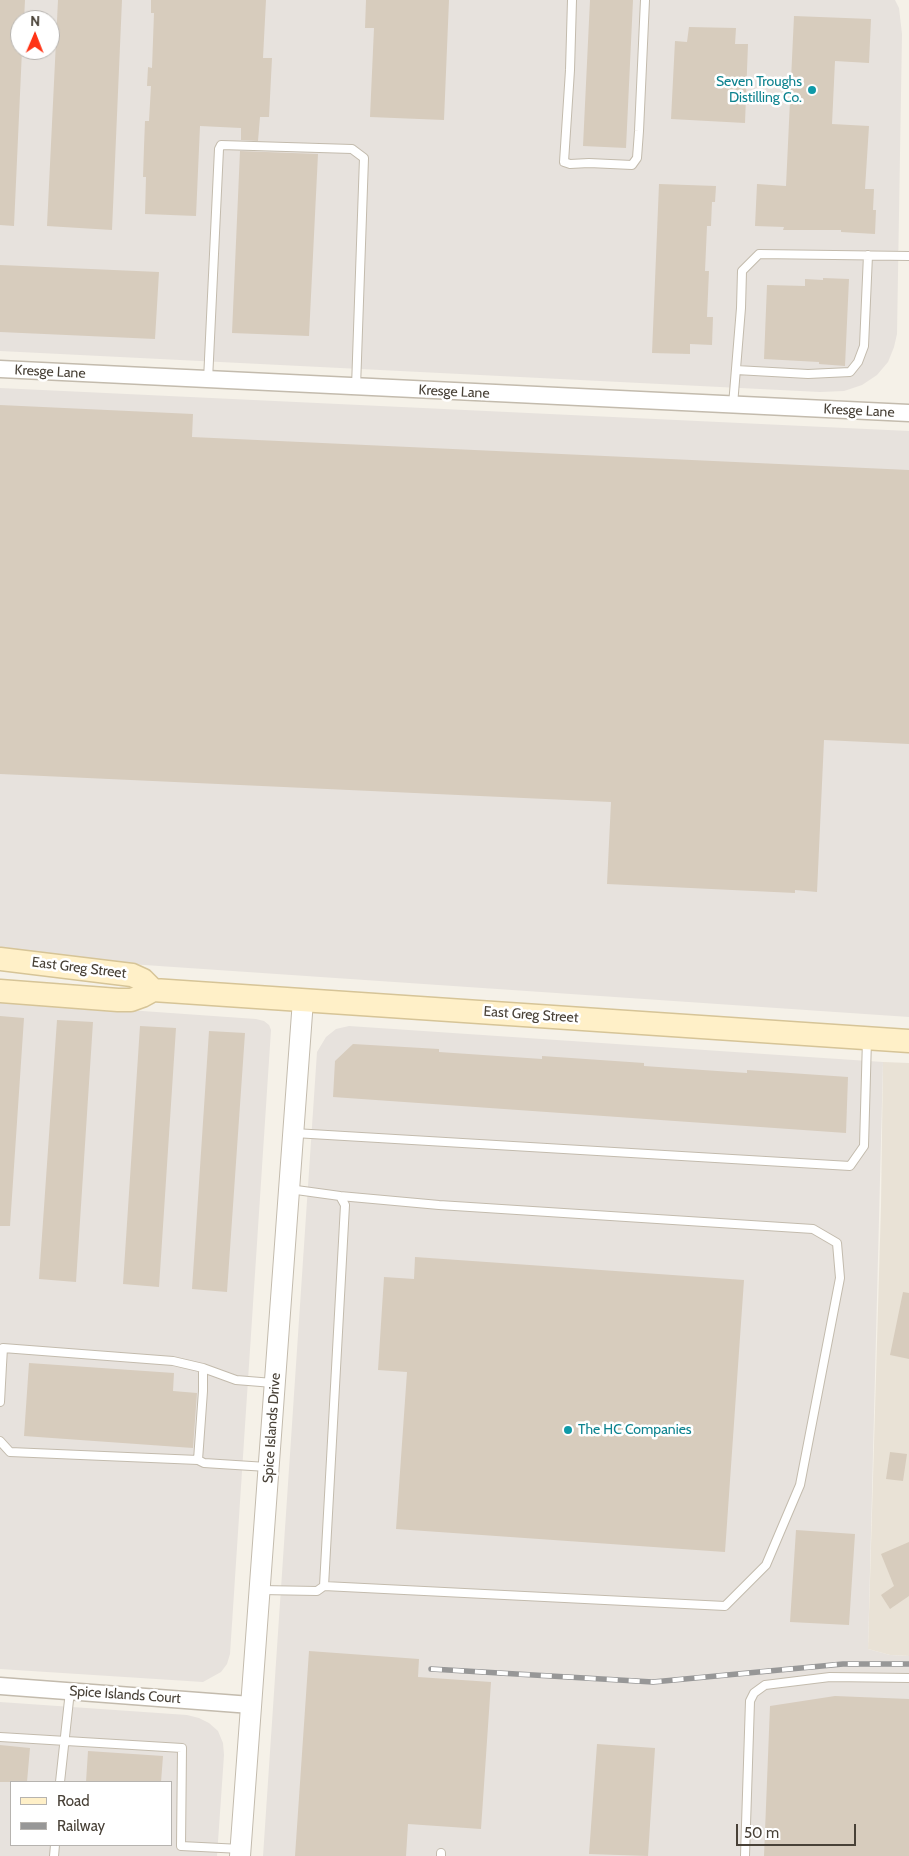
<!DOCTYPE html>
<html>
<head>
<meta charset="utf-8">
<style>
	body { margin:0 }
	#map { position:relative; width:909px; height:1856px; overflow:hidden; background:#f5f1e8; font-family:Cabin,sans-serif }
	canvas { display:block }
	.legend { position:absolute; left:10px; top:1781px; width:162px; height:65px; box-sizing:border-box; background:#fff; border:1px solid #b6b3af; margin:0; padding:6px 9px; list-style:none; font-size:15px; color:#484137 }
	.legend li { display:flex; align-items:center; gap:10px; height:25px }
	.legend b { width:25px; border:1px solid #b6b3af }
	.north { position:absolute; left:10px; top:10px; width:50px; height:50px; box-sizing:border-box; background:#fff; border:1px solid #b6b3af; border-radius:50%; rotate:1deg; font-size:14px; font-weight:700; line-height:20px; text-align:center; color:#484137 }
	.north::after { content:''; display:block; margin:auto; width:18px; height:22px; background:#ff3315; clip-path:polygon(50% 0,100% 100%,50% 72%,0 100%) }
	.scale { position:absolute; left:736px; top:1824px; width:120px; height:22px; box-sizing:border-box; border:2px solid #484137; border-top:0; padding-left:6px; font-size:15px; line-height:18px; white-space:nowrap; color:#484137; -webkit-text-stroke:4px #fff; paint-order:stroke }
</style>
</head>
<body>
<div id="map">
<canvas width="909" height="1856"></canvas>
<ul class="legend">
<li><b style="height:6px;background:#fff0c8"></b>Road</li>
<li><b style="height:6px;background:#979797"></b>Railway</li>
</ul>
<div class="north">N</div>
<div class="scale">50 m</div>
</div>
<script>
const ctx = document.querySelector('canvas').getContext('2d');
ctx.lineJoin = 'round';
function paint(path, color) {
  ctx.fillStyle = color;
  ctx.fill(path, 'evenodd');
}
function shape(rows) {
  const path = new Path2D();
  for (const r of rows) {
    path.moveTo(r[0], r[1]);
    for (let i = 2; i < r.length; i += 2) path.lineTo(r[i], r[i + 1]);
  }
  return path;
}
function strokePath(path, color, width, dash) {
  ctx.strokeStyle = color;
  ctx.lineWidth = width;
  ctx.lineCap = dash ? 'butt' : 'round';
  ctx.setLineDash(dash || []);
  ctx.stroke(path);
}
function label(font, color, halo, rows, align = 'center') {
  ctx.font = font + ' Cabin,sans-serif';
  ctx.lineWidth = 5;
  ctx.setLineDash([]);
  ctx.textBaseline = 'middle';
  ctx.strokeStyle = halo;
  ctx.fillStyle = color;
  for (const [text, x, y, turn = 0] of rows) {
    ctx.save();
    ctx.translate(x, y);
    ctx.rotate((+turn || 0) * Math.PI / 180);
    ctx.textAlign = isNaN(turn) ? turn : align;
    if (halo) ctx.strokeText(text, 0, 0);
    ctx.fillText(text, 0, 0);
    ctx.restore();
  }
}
paint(shape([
	[883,1062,909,1063,909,1656,890,1655,868,1649,881,1206]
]), '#e9e2d6');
paint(shape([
	[0,0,895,0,899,8,902,34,897,334,894,347,888,362,877,375,862,385,844,391,820,392,0,351],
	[20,20,50,20,50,50,20,50],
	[0,388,909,431,909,1017,115,963,0,948],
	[0,1001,256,1019,264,1021,269,1025,271,1030,230,1654,227,1664,221,1672,203,1682,0,1669],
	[349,1026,883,1062,868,1649,890,1655,909,1656,909,1856,263,1856,317,1052,326,1037,336,1029],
	[0,1702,187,1715,199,1718,209,1723,218,1731,223,1743,224,1755,217,1856,0,1856],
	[11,1782,171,1782,171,1845,11,1845]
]), '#e7e2dd');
paint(shape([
	[0,0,25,0,24,20,20,20,20,50,22,50,14,226,0,225],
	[58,0,122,0,112,230,47,226],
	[151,0,266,0,263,58,272,58,269,117,260,117,258,141,241,140,241,128,200,126,196,216,145,214,146,177,143,177,144,147,145,121,149,121,151,86,147,86,148,67,152,68,154,13,151,13],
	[366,0,449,0,444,120,370,117,374,28,365,28],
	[590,0,633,0,626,148,583,146],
	[794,16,871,19,869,63,835,61,832,124,869,126,865,189,874,189,873,210,876,210,875,234,841,232,841,230,783,230,784,227,755,226,757,184,786,186],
	[689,27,736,28,735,44,748,44,745,123,671,119,675,41,687,42],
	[240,151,318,154,309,336,232,333],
	[659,184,716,186,715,202,712,202,711,226,707,226,705,271,709,271,707,317,713,317,712,345,690,344,690,354,652,353],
	[0,265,159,272,155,339,0,332],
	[823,278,849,279,845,366,819,364,819,362,764,359,767,285,805,286,805,279,823,280],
	[0,405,193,414,192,437,909,470,909,744,824,740,817,892,795,890,795,893,607,884,611,802,0,774],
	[0,1016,24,1018,10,1226,0,1226],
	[57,1020,93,1022,76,1282,39,1279],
	[140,1026,176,1028,159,1287,123,1284],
	[209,1031,245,1033,227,1292,192,1289],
	[353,1044,439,1049,439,1052,542,1059,542,1056,644,1063,644,1066,747,1073,747,1070,848,1077,846,1133,333,1097,335,1061],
	[415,1257,744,1280,725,1552,396,1529,407,1372,378,1370,384,1277,414,1279],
	[903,1292,909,1293,909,1359,890,1355],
	[29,1363,174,1373,173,1391,197,1393,193,1448,24,1436],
	[890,1452,907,1454,903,1481,886,1479],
	[796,1530,855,1534,849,1625,790,1622],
	[909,1542,909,1596,890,1609,881,1595,894,1586,881,1554],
	[309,1651,419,1659,418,1677,491,1682,481,1829,408,1824,406,1856,295,1856],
	[835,1696,909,1699,909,1856,764,1856,770,1706],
	[597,1744,655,1748,648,1856,589,1854],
	[0,1745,30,1748,27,1782,0,1782],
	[88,1751,163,1756,161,1782,86,1782]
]), '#d7ccbd');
const service = shape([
	[572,0,570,70,564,162,570,164,589,163,632,165,637,158,639,131,645,0],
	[736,370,808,374,850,372,858,362,864,346,868,255],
	[208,380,219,149,221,145,352,149,364,158,356,387],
	[733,405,741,308,742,271,759,254,909,256],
	[294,1133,850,1166,864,1146,867,1039],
	[0,1364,2,1365,3,1348,173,1361,203,1368],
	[0,1402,2,1365],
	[0,1441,10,1452,198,1460],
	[267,1467,204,1463,198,1460,203,1391,203,1368,236,1380,273,1383],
	[324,1586,725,1606,766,1565,800,1485,840,1278,837,1243,813,1229,439,1205,340,1196],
	[261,1590,317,1591,324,1586,345,1205,340,1196,289,1189],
	[0,1737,182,1748,181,1846,241,1849],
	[60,1782,70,1691],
	[54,1856,55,1845],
	[441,1856,441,1853],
	[745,1856,750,1701,754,1693,765,1685,830,1677,909,1678]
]);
const minor = shape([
	[0,369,909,413],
	[0,1686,251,1705]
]);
const tertiary = shape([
	[240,1856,303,1000]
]);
const secondary = shape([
	[0,959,132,975,143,980,153,990],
	[0,991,118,1000,131,1000,142,996,153,990,909,1041]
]);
strokePath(service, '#c3bbad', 10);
strokePath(minor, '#c3bbad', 19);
strokePath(tertiary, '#c3bbad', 22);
strokePath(secondary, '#d6c497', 25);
strokePath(service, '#fff', 8);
strokePath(minor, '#fff', 16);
strokePath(tertiary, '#fff', 20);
strokePath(secondary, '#fff0c8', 22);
const rail = shape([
	[431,1669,653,1682,843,1664,909,1664]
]);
strokePath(rail, '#979797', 5.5);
strokePath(rail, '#fff', 4, [11]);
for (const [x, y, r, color] of [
	[812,90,5,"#0f9aa8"],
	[568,1430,5,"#0f9aa8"]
]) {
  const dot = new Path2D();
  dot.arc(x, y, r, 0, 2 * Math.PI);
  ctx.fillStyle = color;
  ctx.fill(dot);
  strokePath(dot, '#fff', 2);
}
label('14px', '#0d838f', '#fff', [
	["Seven Troughs",802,82],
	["Distilling Co.",802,98],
	["The HC Companies",578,1430,"left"]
], 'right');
label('14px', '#484137', '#fff', [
	["Kresge Lane",50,372,3],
	["Kresge Lane",454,392,3],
	["Kresge Lane",859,411,3],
	["East Greg Street",79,968,7],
	["East Greg Street",531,1015,4],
	["Spice Islands Drive",272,1428,-86],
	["Spice Islands Court",125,1695,4]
]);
</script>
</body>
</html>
